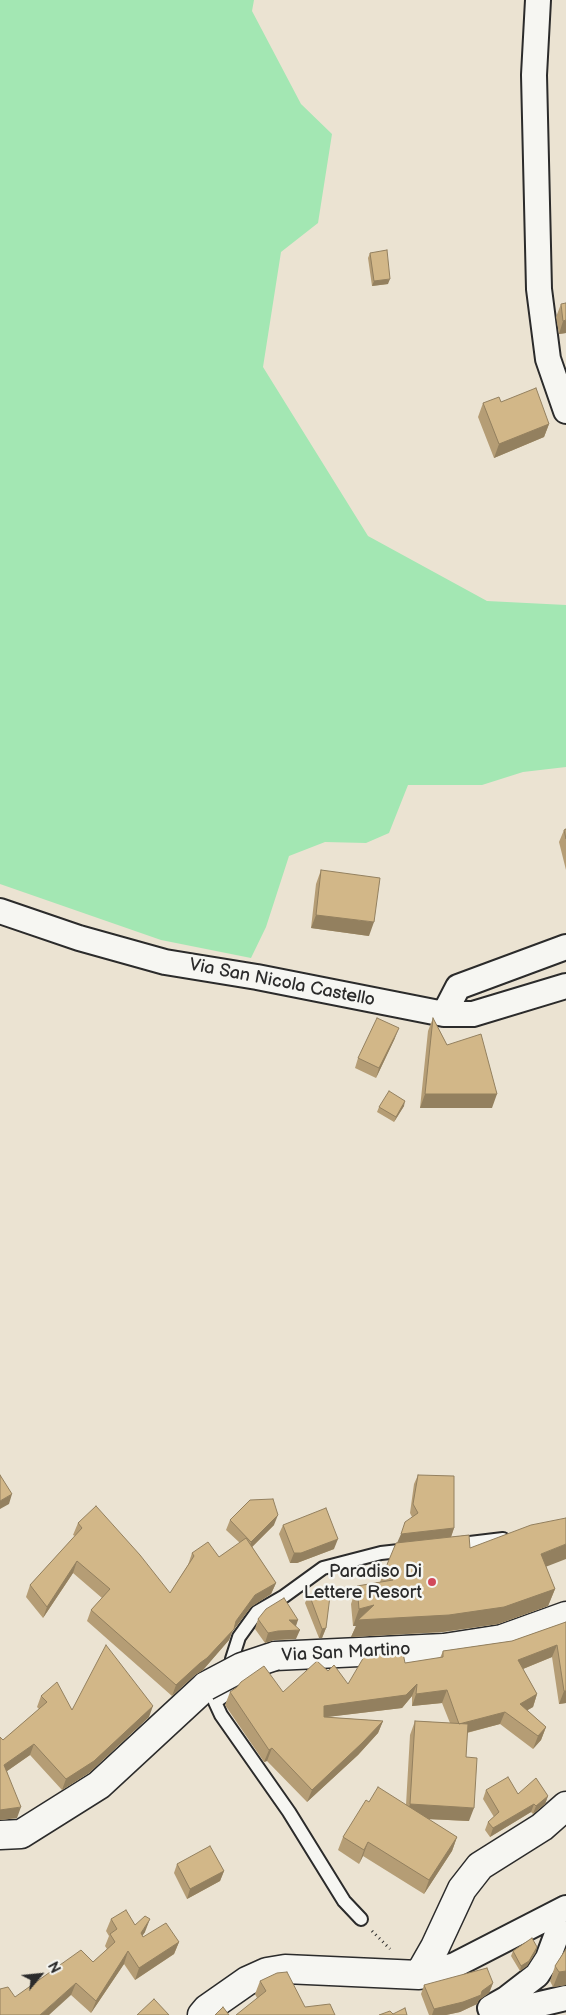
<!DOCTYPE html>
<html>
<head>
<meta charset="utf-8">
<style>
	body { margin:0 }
	#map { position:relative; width:566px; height:2015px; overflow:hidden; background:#ebe3d2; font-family:"Balsamiq Sans",sans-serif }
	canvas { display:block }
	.north { position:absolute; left:15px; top:1950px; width:50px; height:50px; -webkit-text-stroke:4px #f6f6f2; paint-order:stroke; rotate:62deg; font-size:14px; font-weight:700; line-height:20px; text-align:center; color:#2b2b2b }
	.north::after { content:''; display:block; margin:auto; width:18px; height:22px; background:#2b2b2b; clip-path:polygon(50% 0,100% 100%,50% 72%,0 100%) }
</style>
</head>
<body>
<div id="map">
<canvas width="566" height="2015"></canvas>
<div class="north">N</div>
</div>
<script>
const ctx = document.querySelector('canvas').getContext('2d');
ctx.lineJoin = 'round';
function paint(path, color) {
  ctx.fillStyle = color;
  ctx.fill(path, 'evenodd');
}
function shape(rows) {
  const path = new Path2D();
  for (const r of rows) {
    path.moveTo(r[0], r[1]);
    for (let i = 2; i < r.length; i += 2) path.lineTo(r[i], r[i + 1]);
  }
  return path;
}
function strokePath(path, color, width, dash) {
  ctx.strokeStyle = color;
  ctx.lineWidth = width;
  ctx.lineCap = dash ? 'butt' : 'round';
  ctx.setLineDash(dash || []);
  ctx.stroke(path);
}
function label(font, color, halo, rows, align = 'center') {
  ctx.font = font + ' "Balsamiq Sans",sans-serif';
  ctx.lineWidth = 5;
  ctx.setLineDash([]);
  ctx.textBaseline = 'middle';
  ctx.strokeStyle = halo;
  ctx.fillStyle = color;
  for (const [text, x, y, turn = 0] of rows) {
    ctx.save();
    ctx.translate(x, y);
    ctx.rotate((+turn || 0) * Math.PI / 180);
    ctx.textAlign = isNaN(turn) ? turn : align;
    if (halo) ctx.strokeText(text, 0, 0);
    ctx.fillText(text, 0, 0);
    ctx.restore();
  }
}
paint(shape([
	[0,0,254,0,252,11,301,104,332,134,318,223,281,252,263,367,368,536,487,601,566,605,566,767,523,772,482,785,408,785,389,833,366,843,325,842,289,856,266,927,251,958,161,940,0,884]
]), '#a3e7b3');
const service = shape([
	[453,1545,503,1539],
	[361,1919,344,1901,289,1812,221,1715,215,1702,228,1693,232,1659,239,1637,257,1612,283,1597,323,1568,381,1553,408,1550]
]);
const minor = shape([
	[538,0,534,75,539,289,548,359,566,411],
	[0,911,79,938,165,962,257,977,444,1014,473,1014,566,986],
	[444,1014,458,987,566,947],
	[566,1910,548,1958,537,1975,506,1999,490,2008,493,2015,566,1998],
	[419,1975,455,1965,566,1908]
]);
const tertiary = shape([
	[275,1656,444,1648,502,1639,566,1616],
	[0,1835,21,1834,99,1785,206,1686],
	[202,2015,207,2009,247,1981,267,1972,285,1969,419,1975,435,1947,462,1889,480,1866,542,1827,566,1806]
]);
strokePath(service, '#2b2b2b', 16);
strokePath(minor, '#2b2b2b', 28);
strokePath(tertiary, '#2b2b2b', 31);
strokePath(shape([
	[372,1931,390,1949]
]), '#2b2b2b', 3, [1, 4]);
strokePath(service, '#f6f6f2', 12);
strokePath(minor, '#f6f6f2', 24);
strokePath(tertiary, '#f6f6f2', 28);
const tertiaryBridge = shape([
	[206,1686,242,1667,275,1656]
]);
strokePath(tertiaryBridge, '#2b2b2b', 31, []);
strokePath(tertiaryBridge, '#f6f6f2', 28);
paint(shape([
	[370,253,388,284,372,286,368,258],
	[561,304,566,333,559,334,556,317],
	[501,402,549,424,544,437,494,458,478,417,483,403],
	[566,829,566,870,559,842,564,830],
	[321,870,369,936,311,928,316,884],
	[433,1018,447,1045,492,1108,420,1108,428,1031],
	[395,1038,376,1078,355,1068,358,1058],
	[404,1106,394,1122,377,1112,379,1107],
	[418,1475,454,1528,451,1537,470,1548,546,1567,555,1589,548,1606,498,1624,442,1632,351,1637,356,1626,353,1626,351,1604,357,1586,380,1582,386,1567,412,1517,410,1513,414,1484],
	[230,1520,274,1525,252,1547,276,1583,271,1594,251,1607,232,1632,229,1640,203,1670,195,1675,172,1696,87,1621,91,1610,102,1598,73,1573,43,1618,26,1597,30,1585,75,1536,73,1535,78,1523,170,1593,188,1565,192,1553,219,1557,240,1543,226,1530],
	[283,1525,334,1549,297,1563,290,1563,279,1534],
	[309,1594,326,1628,322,1638,319,1638,305,1603],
	[258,1619,296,1626,296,1639,274,1640,265,1643,255,1629],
	[566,1622,566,1703,559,1704,552,1657,523,1669,537,1694,533,1707,527,1710,546,1727,541,1740,533,1749,500,1724,467,1733,466,1757,469,1821,428,1819,457,1837,452,1851,424,1894,363,1856,359,1864,338,1850,343,1837,369,1802,406,1805,410,1735,415,1721,450,1723,442,1703,412,1706,412,1696,402,1708,326,1717,383,1721,378,1733,358,1755,307,1802,267,1761,264,1762,225,1705,230,1692,283,1692,328,1671,348,1684,405,1663,440,1658,443,1651,512,1641],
	[41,1696,72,1710,149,1717,89,1773,62,1790,30,1755,7,1771,17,1818,0,1820,0,1737,3,1740,39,1709,37,1707],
	[486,1790,518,1794,548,1796,545,1804,533,1814,531,1812,490,1837,485,1830,488,1822,494,1817,483,1799],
	[177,1864,224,1871,220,1881,187,1899,174,1873],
	[111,1919,135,1925,145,1932,142,1936,143,1937,179,1942,174,1954,135,1980,124,1964,91,2013,71,1995,15,1997,93,1962,107,1949,105,1946,109,1936,106,1931],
	[566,1949,566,1985,553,1987,550,1981,555,1966],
	[513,1951,536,1952,527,1966,520,1971,511,1956],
	[260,1981,305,2007,257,1998,255,1994],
	[493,1983,489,1993,479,2000,477,2004,460,2012,446,2015,429,2015,421,1994,424,1985]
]), '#b59d75');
paint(shape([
	[390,279,388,284,372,286,374,281],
	[566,320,566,333,559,334,563,321],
	[549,424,544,437,494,458,499,444],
	[316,915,374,922,369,936,311,928],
	[399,1028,395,1038,376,1078,379,1068],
	[425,1094,497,1094,492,1108,420,1108],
	[405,1101,404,1106,394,1122,396,1117],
	[12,1494,9,1504,0,1509,0,1501],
	[278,1515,274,1525,248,1551,251,1542],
	[454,1528,451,1537,397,1543,401,1534],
	[338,1539,334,1549,297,1563,290,1563,294,1553],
	[566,1544,566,1559,535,1571,541,1554],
	[77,1561,73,1573,43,1618,47,1607],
	[276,1583,271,1594,251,1607,232,1632,229,1640,203,1670,195,1675,172,1696,176,1685,236,1621,255,1595],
	[555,1589,548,1606,498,1624,442,1632,351,1637,356,1626,353,1626,359,1609,374,1605],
	[289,1620,298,1620,295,1629],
	[326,1628,322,1638,319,1638,322,1629],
	[300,1630,296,1639,274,1640,265,1643,268,1633,278,1631],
	[557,1645,552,1657,513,1673,518,1660],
	[417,1684,412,1696,402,1708,319,1718,324,1706],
	[447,1690,442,1703,412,1706,416,1694],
	[564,1691,566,1691,566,1703,559,1704],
	[537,1694,533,1707,516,1717,520,1704],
	[153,1706,149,1717,89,1773,62,1790,66,1779],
	[505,1712,500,1724,454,1736,459,1724],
	[383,1721,378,1733,358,1755,307,1802,312,1790],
	[546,1727,541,1740,533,1749,538,1736],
	[34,1744,30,1755,0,1776,4,1765],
	[272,1748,267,1761,264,1762,269,1750],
	[548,1796,545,1804,533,1814,536,1806],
	[410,1804,474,1808,469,1821,405,1818],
	[534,1804,531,1812,490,1837,493,1828],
	[21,1807,17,1818,0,1820,0,1810],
	[457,1837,452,1851,424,1894,429,1880],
	[368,1842,363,1856,359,1864,364,1850],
	[224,1871,220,1881,187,1899,190,1889],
	[150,1919,145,1932,136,1945,141,1933],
	[179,1942,174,1954,135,1980,139,1968],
	[537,1947,536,1952,527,1966,520,1971,521,1966],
	[128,1951,124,1964,91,2013,96,2001],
	[566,1971,566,1985,553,1987,559,1972],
	[76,1983,71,1995,49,2015,40,2015],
	[493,1983,489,1993,479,2000,482,1991],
	[481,1995,477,2004,460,2012,446,2015,432,2015,434,2009]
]), '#93805f');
const building = shape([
	[387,250,390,279,374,281,370,253,387,250],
	[566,303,566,320,563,321,561,304,566,303],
	[536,388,549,424,499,444,483,403,499,397,501,402,536,388],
	[566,829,566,839,564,830,566,829],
	[321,870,380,878,374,922,316,915,321,870],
	[377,1018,399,1028,379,1068,358,1058,377,1018],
	[433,1018,447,1045,481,1034,497,1094,425,1094,433,1018],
	[389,1091,405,1101,396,1117,379,1107,389,1091],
	[0,1475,12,1494,0,1501,0,1475],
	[418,1475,454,1476,454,1528,401,1534,405,1522,418,1513,413,1504,418,1475],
	[273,1499,278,1515,251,1542,230,1520,250,1500,273,1499],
	[96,1506,140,1555,170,1593,194,1556,192,1553,208,1542,219,1557,246,1538,276,1583,255,1595,236,1621,234,1629,207,1658,200,1663,176,1685,91,1610,110,1589,77,1561,47,1607,30,1585,82,1528,78,1523,96,1506],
	[326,1508,338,1539,301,1553,294,1553,283,1525,326,1508],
	[566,1518,566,1544,541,1554,555,1589,504,1607,449,1615,358,1620,374,1605,359,1609,357,1586,393,1580,386,1567,396,1543,469,1535,470,1548,531,1525,566,1518],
	[309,1594,330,1596,326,1628,322,1629,309,1594],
	[284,1598,298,1620,289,1620,300,1630,278,1631,268,1633,258,1619,266,1609,284,1598],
	[566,1622,566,1691,564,1691,557,1645,518,1660,537,1694,520,1704,546,1727,538,1736,505,1712,459,1724,447,1690,416,1694,417,1684,406,1695,324,1706,324,1717,383,1721,362,1743,312,1790,272,1748,269,1750,230,1692,237,1687,241,1682,264,1666,283,1692,317,1661,328,1671,334,1665,348,1684,365,1655,403,1653,405,1663,443,1657,443,1651,512,1641,566,1622],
	[106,1645,153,1706,94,1761,66,1779,34,1744,4,1765,21,1807,0,1810,0,1737,3,1740,47,1702,41,1696,57,1682,72,1710,106,1645],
	[415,1721,468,1724,466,1757,477,1758,474,1808,410,1804,415,1721],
	[508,1777,518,1794,536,1778,548,1796,536,1806,534,1804,493,1828,488,1822,499,1812,486,1790,508,1777],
	[378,1787,457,1837,429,1880,368,1842,364,1850,343,1837,366,1800,369,1802,378,1787],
	[210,1846,224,1871,190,1889,177,1864,210,1846],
	[126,1910,135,1925,145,1916,150,1919,141,1933,143,1937,166,1923,179,1942,139,1968,128,1951,96,2001,76,1983,40,2015,0,2015,0,1989,8,1987,15,1997,81,1950,93,1962,115,1942,110,1934,117,1929,111,1919,126,1910],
	[532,1938,537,1947,529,1961,521,1966,513,1951,532,1938],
	[566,1949,566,1971,559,1972,555,1966,566,1949],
	[487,1968,493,1983,482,1991,481,1995,463,2002,434,2009,424,1985,487,1968],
	[287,1972,305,2007,330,2004,335,2015,236,2015,266,1991,260,1981,277,1973,287,1972],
	[154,1999,169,2015,137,2015,154,1999],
	[223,2007,229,2015,215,2015,223,2007],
	[405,2008,407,2015,379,2015,390,2011,393,2014,405,2008]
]);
paint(building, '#d2b788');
strokePath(building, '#93805f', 1);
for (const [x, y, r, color] of [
	[432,1582,5,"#d1495b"]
]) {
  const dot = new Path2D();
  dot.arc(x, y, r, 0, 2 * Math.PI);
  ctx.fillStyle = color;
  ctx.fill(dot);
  strokePath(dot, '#f6f6f2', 2);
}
label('18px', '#2b2b2b', '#f6f6f2', [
	["Via San Nicola Castello",282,983,11],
	["Via San Martino",346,1653,-3]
]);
label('18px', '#2b2b2b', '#f6f6f2', [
	["Paradiso Di",422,1572],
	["Lettere Resort",422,1593]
], 'right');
</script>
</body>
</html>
